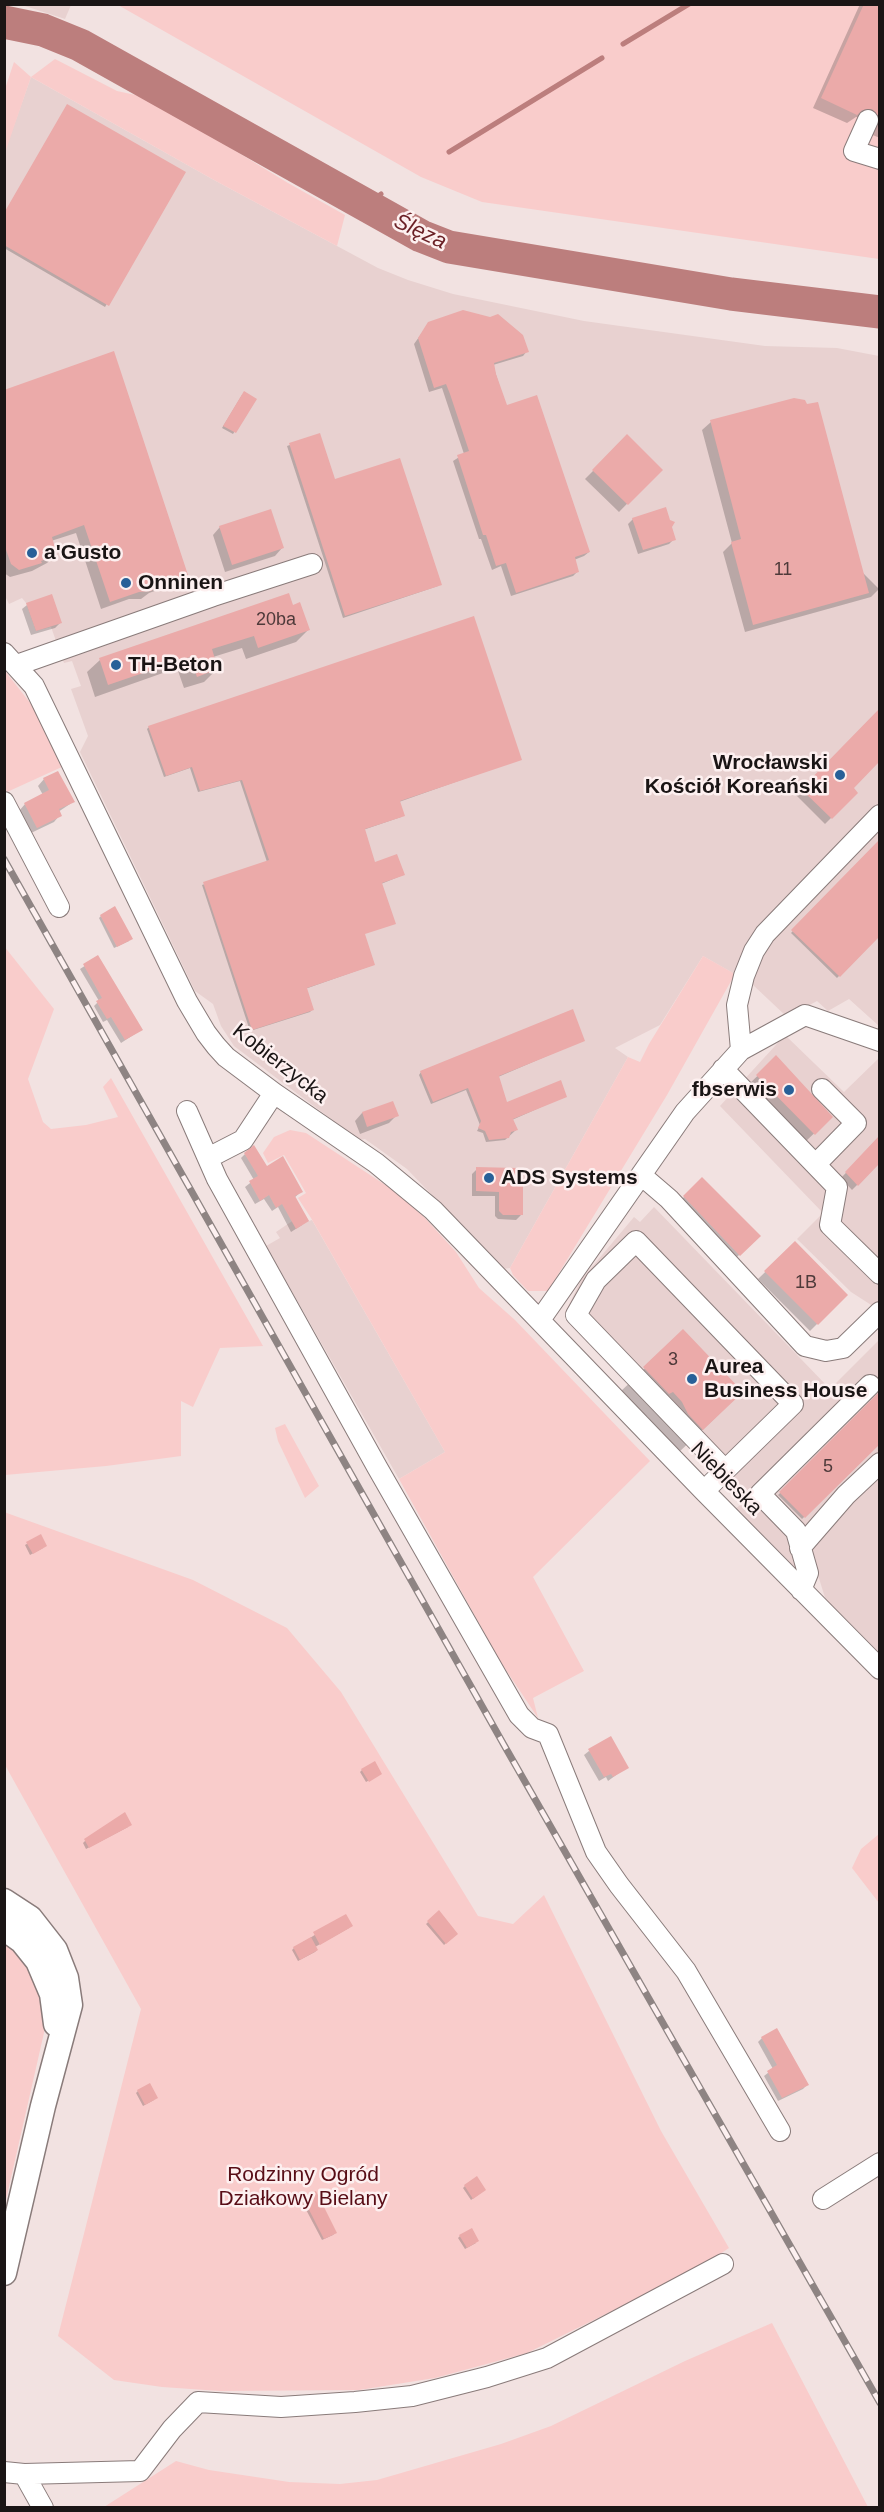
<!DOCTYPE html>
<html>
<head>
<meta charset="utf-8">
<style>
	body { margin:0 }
	#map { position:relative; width:884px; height:2512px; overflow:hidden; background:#f2e2e1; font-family:Arial,sans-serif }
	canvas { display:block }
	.frame { position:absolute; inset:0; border:6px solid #1a1515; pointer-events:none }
</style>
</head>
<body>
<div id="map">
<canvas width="884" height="2512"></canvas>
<div class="frame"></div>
</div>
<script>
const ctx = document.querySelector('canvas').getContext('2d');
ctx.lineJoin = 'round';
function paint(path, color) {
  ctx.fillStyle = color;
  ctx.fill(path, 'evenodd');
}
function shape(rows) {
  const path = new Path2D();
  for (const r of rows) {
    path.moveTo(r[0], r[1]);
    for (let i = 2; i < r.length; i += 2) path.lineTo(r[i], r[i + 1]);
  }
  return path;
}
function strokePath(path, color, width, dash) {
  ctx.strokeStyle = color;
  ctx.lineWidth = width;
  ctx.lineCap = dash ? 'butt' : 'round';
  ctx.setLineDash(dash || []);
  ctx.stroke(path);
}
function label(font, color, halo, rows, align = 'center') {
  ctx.font = font + ' Arial,sans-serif';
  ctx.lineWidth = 5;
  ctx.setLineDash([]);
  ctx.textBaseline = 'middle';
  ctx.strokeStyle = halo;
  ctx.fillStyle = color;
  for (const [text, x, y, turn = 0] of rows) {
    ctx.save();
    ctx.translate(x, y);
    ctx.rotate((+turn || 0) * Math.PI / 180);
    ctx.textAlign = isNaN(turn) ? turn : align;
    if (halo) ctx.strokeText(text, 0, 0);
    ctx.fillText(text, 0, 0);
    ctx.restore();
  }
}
paint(shape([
	[22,5,71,5,65,19],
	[31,77,214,180,378,268,408,280,453,294,584,321,765,346,837,348,879,356,879,1026,849,999,828,1011,817,1001,787,1017,752,984,703,956,660,1025,615,1048,628,1057,510,1268,503,1269,407,1169,365,1139,359,1140,234,1046,221,1026,213,1004,195,991,80,752,88,736,71,689,81,686,72,661,64,663,51,627,36,631,26,603,22,598,9,604,5,596,4,153],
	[785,1035,844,1092,879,1058,879,1310,851,1292,797,1239,823,1213,720,1106],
	[654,1207,830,1389,879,1340,879,1654,827,1604,817,1572,796,1573,734,1510,745,1501,565,1313,581,1280,634,1217,640,1222],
	[304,1213,309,1221,312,1220,445,1452,399,1479,266,1246,280,1238,276,1232]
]), '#e8d1d0');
paint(shape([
	[118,5,879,5,879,259,482,202,421,177],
	[55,59,117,91,149,98,288,183,345,215,337,246,214,180,31,77,5,153,5,89,14,62,31,77],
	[5,671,31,704,64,766,7,792,5,787],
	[4,946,54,1009,28,1079,43,1122,51,1129,86,1125,118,1117,103,1087,111,1078,263,1346,220,1348,193,1407,181,1401,181,1456,106,1466,5,1475],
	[703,956,735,974,667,1095,548,1291,528,1291,513,1275,510,1268,628,1057,640,1062,649,1044],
	[290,1130,306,1133,393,1190,424,1217,456,1252,479,1288,515,1320,650,1461,533,1577,584,1671,533,1698,538,1718,500,1661,399,1479,445,1452,311,1218,298,1198,306,1193,284,1155,268,1163,263,1153,274,1137],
	[285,1424,319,1486,305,1498,278,1441,275,1428],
	[4,1512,193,1580,287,1628,341,1692,478,1916,513,1924,544,1895,661,2131,729,2248,699,2268,527,2353,435,2378,359,2390,220,2391,162,2387,114,2380,58,2336,141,2009,5,1765],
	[879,1834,879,1903,852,1868,861,1849],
	[5,1938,16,1948,41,1988,46,2024,5,2204],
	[772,2323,868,2507,104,2507,176,2461,209,2470,289,2482,340,2484,377,2480,501,2444,551,2426,685,2361]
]), '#f9cccb');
paint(shape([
	[860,4,880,4,880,138,870,134,864,118,856,117,847,123,813,108],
	[184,173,105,307,4,248,4,214],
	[429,323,527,351,523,356,493,365,506,407,589,552,584,556,574,560,578,571,573,576,511,596,501,566,492,570,481,539,479,539,453,461,464,454,442,388,429,392,414,344],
	[4,391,187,574,178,583,149,593,141,599,129,599,101,609,76,533,51,541,56,554,47,563,32,571,10,577,4,573],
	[242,395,255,399,233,434,222,428],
	[806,406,862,572,879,589,871,597,745,632,723,552,732,543,702,430,711,422],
	[319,435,334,481,440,584,438,586,343,618,287,446],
	[627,437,660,470,619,512,585,479],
	[633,519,671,527,674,539,669,544,638,554,628,524],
	[220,527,282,548,275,556,225,572,213,535],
	[27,605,60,623,55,628,31,635,22,609],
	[292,607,308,630,296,642,246,659,242,648,213,657,217,669,204,682,184,688,177,668,95,697,87,672,100,660],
	[877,714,880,717,880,751,852,788,856,793,825,824,796,795],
	[149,727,520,759,399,802,403,815,401,817,363,830,374,864,403,875,381,884,363,934,373,965,305,989,312,1010,310,1012,250,1031,202,885,267,862,240,781,198,792,190,768,164,777,147,729],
	[44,779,73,802,58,812,60,815,54,822,31,833,19,811,25,804,43,795,38,786],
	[880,842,880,935,837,978,791,933],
	[101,916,129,941,114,948,99,918],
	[97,958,141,1030,121,1043,107,1020,103,1022,94,1006,99,1001,80,969],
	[584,1040,498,1077,506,1104,566,1096,512,1120,516,1130,505,1140,486,1142,483,1133,477,1131,480,1125,466,1090,431,1104,419,1075,421,1072],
	[776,1058,831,1117,803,1144,746,1087],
	[392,1103,397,1115,389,1123,360,1134,355,1121,362,1113],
	[876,1142,880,1145,880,1162,852,1190,841,1178],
	[245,1154,302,1191,294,1198,302,1225,291,1232,278,1207,272,1211,264,1199,255,1204,245,1187,254,1180,241,1158],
	[477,1169,521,1215,516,1220,498,1219,495,1216,495,1196,472,1196,472,1174],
	[702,1179,758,1236,730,1264,674,1207],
	[795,1243,846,1295,810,1331,758,1279],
	[683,1332,716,1417,677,1454,647,1416,643,1418,619,1393],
	[879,1395,880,1443,802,1519,778,1495],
	[40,1536,43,1548,30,1555,25,1545],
	[589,1751,627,1767,608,1781,606,1777,599,1781,584,1755],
	[362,1770,378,1775,366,1782,360,1772],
	[124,1814,128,1827,86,1849,83,1843,85,1841],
	[439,1912,456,1933,444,1945,426,1924],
	[345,1916,349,1928,315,1947,317,1950,315,1952,298,1961,292,1950,294,1948],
	[762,2038,807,2085,803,2089,778,2101,764,2076,773,2069,758,2042],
	[138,2091,154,2100,143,2106,136,2093],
	[465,2186,482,2192,471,2200,463,2188],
	[304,2200,335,2233,333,2235,322,2240,302,2202],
	[460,2236,476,2243,465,2249,458,2238]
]), '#0003');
strokePath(shape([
	[623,44,689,4],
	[449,152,602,58],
	[365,205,381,194]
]), '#bc7e7d', 5);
strokePath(shape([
	[4,22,43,30,80,45,421,236,449,247,731,294,880,312]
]), '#bc7e7d', 33);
paint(shape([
	[864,4,879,4,879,117,872,109,862,110,857,115,821,98],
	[67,104,186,172,109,306,4,245,4,213],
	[463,310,490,317,498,314,523,335,529,352,494,363,496,374,507,405,537,395,590,552,575,557,579,572,516,593,506,563,496,566,486,535,483,535,457,455,469,451,450,394,446,384,434,388,418,338,428,322],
	[114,351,188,575,159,585,151,591,139,592,110,602,84,525,52,537,57,555,41,561,42,563,19,570,11,564,4,544,4,390],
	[244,391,257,399,236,433,223,426],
	[794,398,805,400,807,404,818,402,869,593,753,625,731,542,741,539,710,420],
	[320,433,335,479,400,458,442,585,345,616,289,443],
	[627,434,663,470,628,505,592,470],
	[666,507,670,520,675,522,672,527,676,540,643,550,632,518],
	[271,509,284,548,232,565,219,526],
	[289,593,293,605,300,602,310,630,258,648,254,636,212,649,218,669,197,677,190,657,108,685,99,658],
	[52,594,62,623,36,631,26,603],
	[474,616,522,760,400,801,405,816,365,829,375,862,397,854,405,875,382,883,396,924,365,934,375,965,307,988,314,1010,252,1030,203,882,269,860,242,780,200,791,192,767,166,776,148,726],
	[879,709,879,762,854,788,858,793,832,819,801,789],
	[58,771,75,802,59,809,62,816,37,828,24,803,49,790,43,778],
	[879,840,879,937,840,977,791,930],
	[115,906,133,939,117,947,100,915],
	[98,955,143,1030,125,1040,111,1017,107,1019,96,1001,102,998,83,964],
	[573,1009,585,1041,499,1076,507,1102,561,1080,567,1097,513,1119,518,1130,511,1132,509,1138,489,1140,485,1131,478,1128,481,1121,468,1088,433,1102,420,1071],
	[776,1055,833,1117,815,1135,756,1075],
	[393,1101,399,1116,367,1127,362,1112],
	[879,1136,879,1164,858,1186,845,1172],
	[254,1145,267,1166,283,1156,303,1192,295,1196,309,1221,296,1229,282,1204,276,1208,269,1195,260,1201,249,1181,258,1176,244,1153],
	[476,1167,517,1168,523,1174,523,1215,503,1215,499,1211,499,1192,476,1191],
	[702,1177,761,1236,740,1256,683,1196],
	[795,1241,848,1295,818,1325,764,1271],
	[683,1329,743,1392,703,1430,688,1414,682,1402,673,1392,669,1394,643,1367],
	[879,1392,879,1445,805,1518,779,1492],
	[41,1534,47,1546,33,1554,26,1542],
	[611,1736,629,1768,613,1777,611,1774,604,1777,588,1749],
	[375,1761,382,1774,369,1782,361,1769],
	[125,1812,132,1825,89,1848,84,1839],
	[439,1910,458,1934,446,1944,427,1921],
	[346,1914,353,1926,320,1945,313,1932],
	[311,1937,318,1950,300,1960,293,1947],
	[777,2028,809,2085,782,2098,767,2071,777,2065,761,2037],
	[150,2083,158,2098,145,2105,137,2090],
	[477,2176,486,2190,473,2199,464,2185],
	[316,2191,337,2233,324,2239,303,2198],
	[472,2228,479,2241,467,2248,459,2235]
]), '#ebaaa9');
const minor = shape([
	[868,120,854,151,880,159],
	[4,653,34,686,187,1001,206,1033,216,1046,226,1057,274,1093,376,1163,433,1210,704,1491,880,1669],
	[17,665,213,596,312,564],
	[4,802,59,907],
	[741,1050,737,1005,744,976,754,951,765,934,880,815],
	[723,1069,837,1187,830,1225,880,1274],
	[187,1111,217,1179,377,1467,519,1715,532,1728,548,1734,596,1852,619,1885,686,1971,780,2131],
	[208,1158,243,1140,274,1093],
	[816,1164,856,1123,822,1089],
	[641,1175,669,1199,805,1346,826,1351,843,1348,880,1312],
	[540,1320,685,1112,741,1050,805,1015,880,1041],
	[704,1491,793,1404,636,1241,596,1280,576,1315,725,1470],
	[800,1548,846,1495,880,1463],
	[801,1590,808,1573,796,1531,760,1494,870,1385],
	[823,2199,880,2163],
	[4,2472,24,2474,43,2508],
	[24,2474,140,2471,172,2429,198,2402,281,2407,355,2402,412,2396,487,2377,547,2358,723,2264]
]);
const major = shape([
	[4,1901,30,1918,55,1950,66,1978,70,2005,43,2106,4,2273],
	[4,1928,22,1941,38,1961,52,1994,56,2024]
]);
strokePath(minor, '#897b7a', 22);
strokePath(major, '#897b7a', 27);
strokePath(minor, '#fff', 20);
strokePath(major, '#fff', 24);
const rail = shape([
	[4,859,504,1745,880,2403]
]);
strokePath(rail, '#8e8483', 7);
strokePath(rail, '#fdf0f0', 4.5, [14]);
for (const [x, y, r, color] of [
	[32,553,6,"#286098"],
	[126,583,6,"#286098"],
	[116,665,6,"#286098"],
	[840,775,6,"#286098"],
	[789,1090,6,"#286098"],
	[489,1178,6,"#286098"],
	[692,1379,6,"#286098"]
]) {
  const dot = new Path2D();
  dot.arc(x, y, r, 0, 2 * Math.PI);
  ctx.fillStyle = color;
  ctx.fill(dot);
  strokePath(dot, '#fdf0f0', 2);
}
label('18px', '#4e3a3a', null, [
	["11",783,570],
	["20ba",276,620],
	["1B",806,1283],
	["3",673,1360],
	["5",828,1467]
]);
label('bold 21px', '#1a1515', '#fdf0f0', [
	["a'Gusto",44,553],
	["Onninen",138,583],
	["TH-Beton",128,665],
	["Wrocławski",828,763,"right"],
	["Kościół Koreański",828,787,"right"],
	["fbserwis",777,1090,"right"],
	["ADS Systems",501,1178],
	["Aurea",704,1367],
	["Business House",704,1391]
], 'left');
label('21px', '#1a1515', '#fdf0f0', [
	["Kobierzycka",280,1064,38],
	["Niebieska",726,1479,46]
]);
label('21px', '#580d16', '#fdf0f0', [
	["Rodzinny Ogród",303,2175],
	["Działkowy Bielany",303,2199]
]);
label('italic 22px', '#6a1f25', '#fdf0f0', [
	["Ślęza",420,232,25]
]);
</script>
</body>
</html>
